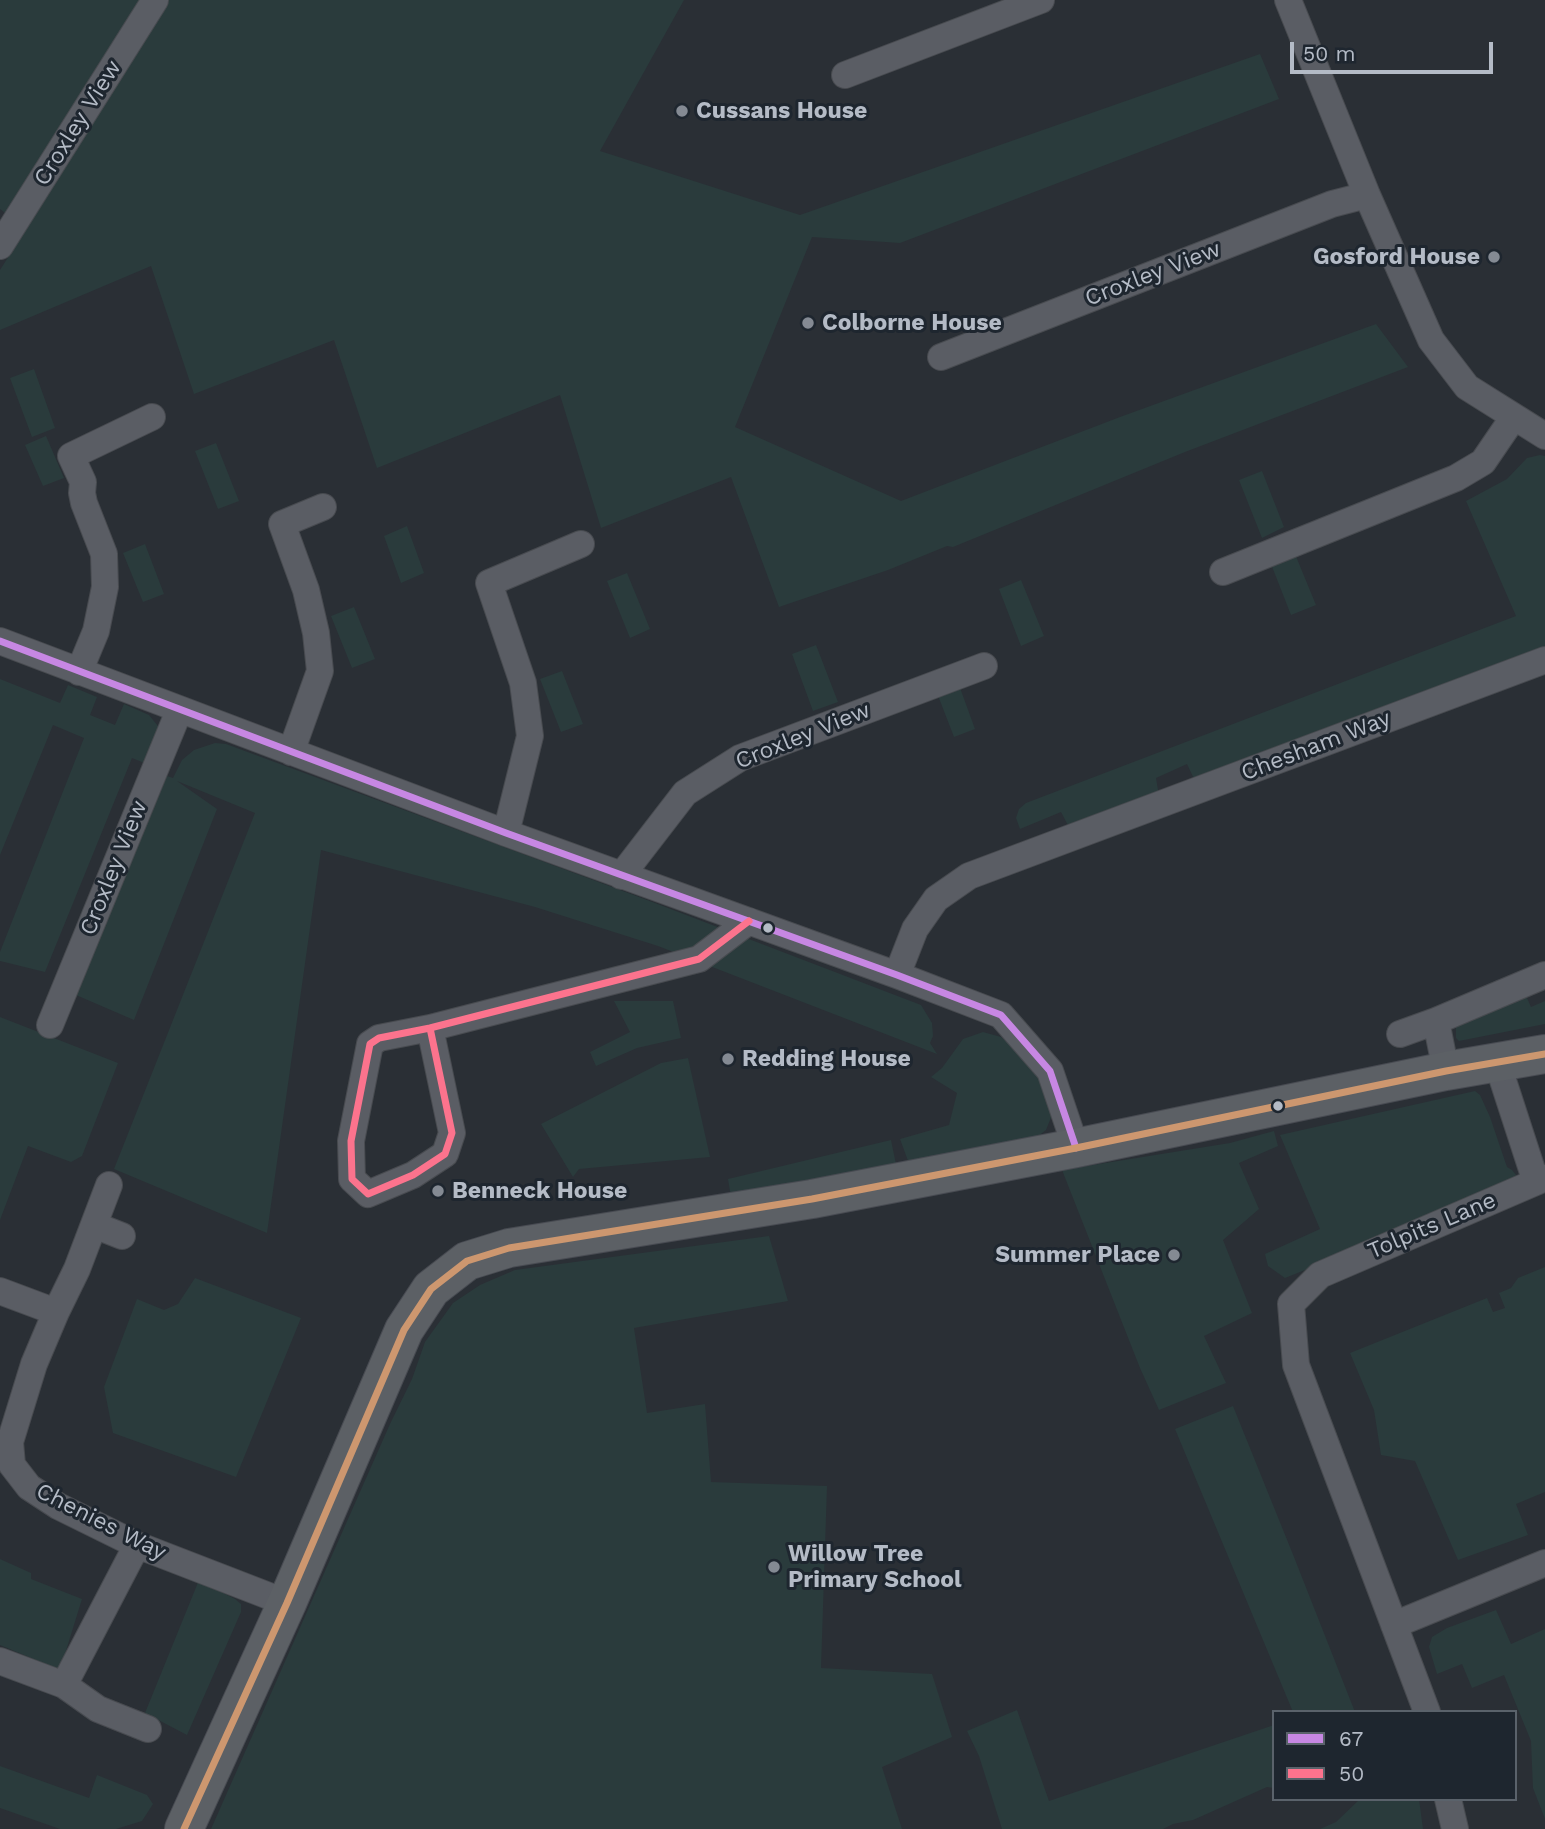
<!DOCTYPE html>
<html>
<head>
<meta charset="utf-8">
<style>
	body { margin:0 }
	#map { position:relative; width:1545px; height:1829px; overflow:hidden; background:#2a2f35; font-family:"Work Sans",sans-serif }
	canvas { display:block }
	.legend { position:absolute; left:1272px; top:1710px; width:245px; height:91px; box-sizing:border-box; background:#1e262f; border:2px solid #5a626b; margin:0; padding:9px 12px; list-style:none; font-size:21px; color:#b4bbc6 }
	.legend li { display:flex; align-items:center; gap:14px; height:35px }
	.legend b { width:35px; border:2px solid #5a626b }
	.scale { position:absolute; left:1290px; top:42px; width:203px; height:32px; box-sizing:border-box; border:4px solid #b4bbc6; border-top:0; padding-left:9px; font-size:21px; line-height:24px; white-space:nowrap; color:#b4bbc6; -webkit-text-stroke:5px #1e262f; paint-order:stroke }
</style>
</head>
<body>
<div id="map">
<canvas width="1545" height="1829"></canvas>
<ul class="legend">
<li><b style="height:9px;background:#c787e3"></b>67</li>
<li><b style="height:9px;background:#fc738d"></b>50</li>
</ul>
<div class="scale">50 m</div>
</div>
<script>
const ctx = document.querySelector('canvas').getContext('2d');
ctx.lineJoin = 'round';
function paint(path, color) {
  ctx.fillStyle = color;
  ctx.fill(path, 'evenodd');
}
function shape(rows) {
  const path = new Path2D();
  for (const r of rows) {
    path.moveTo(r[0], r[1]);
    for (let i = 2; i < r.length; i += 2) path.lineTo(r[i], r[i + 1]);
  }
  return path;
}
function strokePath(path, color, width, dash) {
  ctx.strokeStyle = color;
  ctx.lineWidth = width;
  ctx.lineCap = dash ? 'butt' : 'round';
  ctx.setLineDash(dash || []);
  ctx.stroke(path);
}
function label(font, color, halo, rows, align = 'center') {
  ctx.font = font + ' "Work Sans",sans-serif';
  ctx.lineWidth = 6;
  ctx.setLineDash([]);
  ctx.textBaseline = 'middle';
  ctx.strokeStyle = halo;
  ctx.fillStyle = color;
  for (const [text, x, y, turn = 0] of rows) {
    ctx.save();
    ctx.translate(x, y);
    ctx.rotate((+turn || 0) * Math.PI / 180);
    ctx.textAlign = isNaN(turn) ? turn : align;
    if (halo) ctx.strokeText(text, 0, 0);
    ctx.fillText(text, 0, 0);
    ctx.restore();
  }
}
paint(shape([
	[0,0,684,0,600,151,800,215,1260,54,1279,99,900,243,812,237,735,427,901,501,1120,417,1376,324,1408,367,1185,452,953,547,947,546,888,570,779,607,731,477,601,528,560,395,377,468,334,340,194,394,151,266,0,330,0,270,26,229,0,209],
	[34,369,55,428,32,437,10,378],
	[46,436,64,478,43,486,25,445],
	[216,443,239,501,218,509,195,451],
	[1540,455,1545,456,1545,648,1195,781,1187,764,1156,778,1159,796,1071,831,1061,812,1020,829,1016,818,1019,809,1026,803,1516,616,1466,501,1507,479,1527,458],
	[1262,471,1284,527,1262,538,1239,480],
	[407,526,424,573,401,583,384,536],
	[145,544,164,594,143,602,123,553],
	[1295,554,1316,605,1291,615,1271,564],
	[627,573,650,629,630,638,607,581],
	[1021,580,1044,636,1021,646,999,589],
	[354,607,375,659,352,668,331,616],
	[816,645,838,702,813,711,792,654],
	[562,671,583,724,561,732,540,679],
	[0,679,60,703,68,685,97,697,90,715,115,725,124,704,149,715,162,731,152,766,132,758,45,972,0,961,0,952,84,738,53,725,0,855],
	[959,685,975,729,954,737,937,693],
	[215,743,226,744,647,900,921,1005,932,1023,933,1036,930,1043,937,1054,658,946,535,907,321,850,267,1233,114,1169,255,813,177,781,217,809,134,1020,76,995,167,776,173,778,182,760,194,750],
	[1523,989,1531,1007,1545,1001,1545,1024,1459,1041,1456,1038,1456,1025],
	[614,1001,673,1001,681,1038,637,1048,596,1066,590,1052,630,1032],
	[0,1017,118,1063,82,1156,71,1162,28,1146,0,1220],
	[983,1032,1001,1037,1019,1052,1047,1086,1052,1115,1046,1130,1032,1141,911,1169,900,1139,949,1125,957,1093,931,1077,942,1068,963,1039],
	[688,1058,710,1157,579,1169,573,1177,541,1124,661,1063],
	[1475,1091,1480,1095,1490,1117,1507,1167,1512,1170,1516,1175,1509,1188,1285,1278,1268,1266,1265,1254,1320,1229,1280,1135],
	[1274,1131,1278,1146,1239,1163,1259,1209,1223,1240,1252,1313,1204,1336,1226,1383,1159,1410,1140,1368,1062,1170,1230,1143],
	[891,1140,897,1169,732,1203,728,1179],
	[769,1236,788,1301,634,1328,647,1413,705,1404,711,1482,827,1486,821,1668,932,1674,952,1737,882,1767,902,1829,211,1829,390,1424,412,1379,425,1342,453,1303,480,1285,515,1270],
	[1545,1267,1545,1492,1516,1504,1528,1535,1458,1560,1415,1461,1381,1455,1374,1410,1350,1353,1487,1298,1493,1312,1505,1308,1499,1293,1511,1288,1518,1278],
	[195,1278,301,1318,236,1477,113,1433,104,1387,137,1299,164,1310,178,1304],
	[1233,1406,1294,1557,1355,1712,1293,1712,1175,1429],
	[0,1559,31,1573,31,1579,82,1599,60,1670,0,1645],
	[199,1580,235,1599,241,1604,241,1612,187,1735,145,1713],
	[1496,1610,1511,1644,1545,1629,1545,1819,1533,1788,1531,1741,1504,1675,1472,1688,1462,1664,1437,1674,1429,1647,1432,1637,1447,1628],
	[1017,1710,1049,1801,1274,1725,1274,1788,1267,1787,1193,1820,1173,1824,1163,1829,1002,1829,979,1756,967,1731],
	[0,1766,89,1798,97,1775,147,1795,153,1804,142,1821,116,1829,60,1829,0,1808],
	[1360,1799,1419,1799,1423,1829,1320,1829,1336,1822]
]), '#2a3b3c');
const street = shape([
	[1288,0,1367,195,1431,340,1467,387,1545,436],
	[845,75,1041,0],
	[0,246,155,0],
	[941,357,1332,204,1367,195],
	[1223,572,1456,478,1483,462,1513,418],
	[0,641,506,833,897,975,1001,1015,1050,1071,1076,1148],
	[79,672,96,631,105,587,104,554,84,503,82,493,83,482,71,456,152,417],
	[291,752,320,671,316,633,306,590,282,524,323,507],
	[506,833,530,736,523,683,489,583,581,544],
	[621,876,685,793,740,758,984,666],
	[897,975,915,929,936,899,969,876,1545,660],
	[50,1025,179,711],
	[430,1028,452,1133,445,1154,413,1175,368,1194,352,1179,351,1141,370,1044,379,1038,430,1028,699,959,749,921],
	[1400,1034,1436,1021],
	[1497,1062,1536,1182],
	[1446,1071,1436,1021,1545,975],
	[94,1225,122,1236],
	[0,1291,56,1312,34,1364,10,1442,12,1465,29,1487,58,1506,137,1545,287,1603],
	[56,1312,77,1269,109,1185],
	[1394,1625,1545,1563],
	[0,1661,64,1685,98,1709,148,1729],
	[64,1685,137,1545],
	[1427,1712,1296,1365,1291,1304,1320,1275,1545,1178],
	[1448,1799,1455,1829]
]);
const primary = shape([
	[184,1829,287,1603,404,1330,431,1289,467,1261,509,1248,812,1199,1076,1148,1446,1071,1545,1054]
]);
strokePath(street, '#484b50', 28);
strokePath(primary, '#484b52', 40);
strokePath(street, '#5a5d64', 26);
strokePath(primary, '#5c6065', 38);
strokePath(shape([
	[0,641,506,833,897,975,1001,1015,1050,1071,1076,1148]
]), '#c787e3', 7);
strokePath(shape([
	[430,1028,452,1133,445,1154,413,1175,368,1194,352,1179,351,1141,370,1044,379,1038,430,1028,699,959,749,921]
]), '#fc738d', 7);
strokePath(shape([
	[184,1829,287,1603,404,1330,431,1289,467,1261,509,1248,812,1199,1076,1148,1446,1071,1545,1054]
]), '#cd976f', 7);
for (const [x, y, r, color] of [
	[682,111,7,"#848a93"],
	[1494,257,7,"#848a93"],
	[808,323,7,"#848a93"],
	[768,928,6,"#b4bbc6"],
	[728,1059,7,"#848a93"],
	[1278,1106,6,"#b4bbc6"],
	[438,1191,7,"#848a93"],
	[1174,1255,7,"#848a93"],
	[774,1567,7,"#848a93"]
]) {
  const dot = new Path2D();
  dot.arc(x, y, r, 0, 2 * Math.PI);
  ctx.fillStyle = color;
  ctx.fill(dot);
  strokePath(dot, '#1e262f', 2.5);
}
label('bold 23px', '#b4bbc6', '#1e262f', [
	["Cussans House",696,111],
	["Gosford House",1480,257,"right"],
	["Colborne House",822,323],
	["Redding House",742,1059],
	["Benneck House",452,1191],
	["Summer Place",1160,1255,"right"],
	["Willow Tree",788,1554],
	["Primary School",788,1580]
], 'left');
label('23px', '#b4bbc6', '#1e262f', [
	["Croxley View",78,123,-58],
	["Croxley View",1153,274,-21],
	["Croxley View",803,736,-22],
	["Chesham Way",1316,746,-21],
	["Croxley View",114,868,-68],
	["Tolpits Lane",1432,1226,-23],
	["Chenies Way",101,1522,27]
]);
</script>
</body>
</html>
